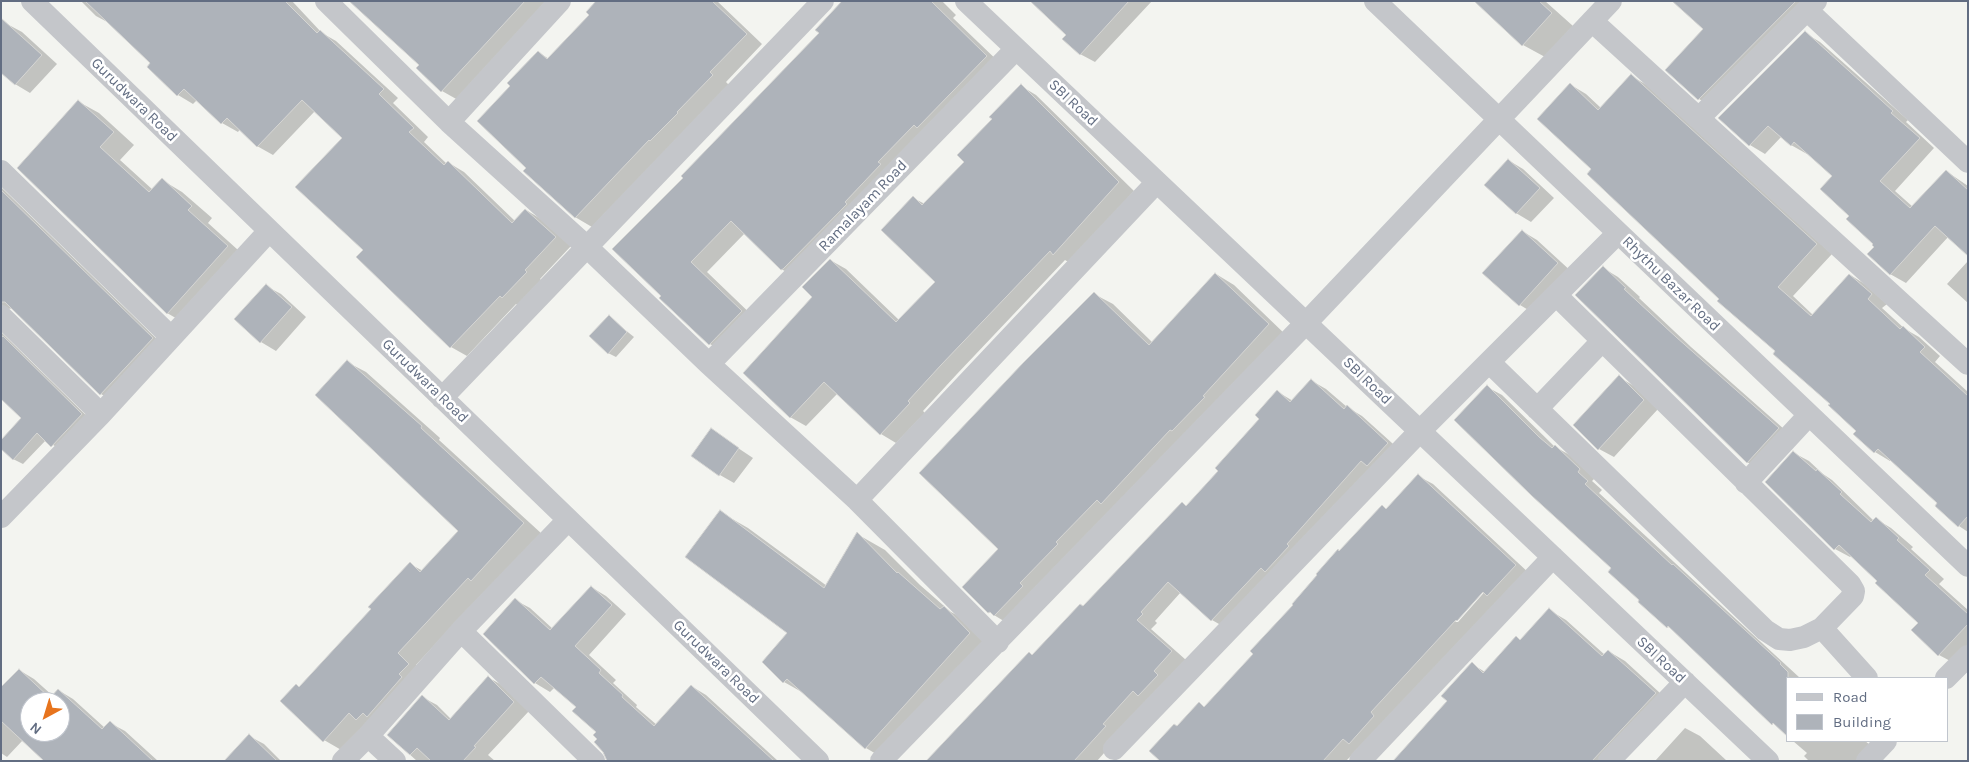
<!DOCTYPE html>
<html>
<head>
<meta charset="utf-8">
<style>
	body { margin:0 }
	#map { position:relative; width:1969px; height:762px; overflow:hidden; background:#f3f4f0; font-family:Karla,sans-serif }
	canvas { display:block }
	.frame { position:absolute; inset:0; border:2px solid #626d82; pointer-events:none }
	.legend { position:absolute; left:1786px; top:677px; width:162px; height:65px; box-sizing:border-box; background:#fff; border:1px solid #c0c5cd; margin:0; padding:6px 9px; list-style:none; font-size:15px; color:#626d82 }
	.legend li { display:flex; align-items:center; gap:10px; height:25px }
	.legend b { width:25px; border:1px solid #c0c5cd }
	.north { position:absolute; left:20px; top:692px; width:50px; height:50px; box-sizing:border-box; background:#fff; border:1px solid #c0c5cd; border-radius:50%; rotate:219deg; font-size:14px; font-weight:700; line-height:20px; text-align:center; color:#626d82 }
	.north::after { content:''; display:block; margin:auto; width:18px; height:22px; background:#e7741d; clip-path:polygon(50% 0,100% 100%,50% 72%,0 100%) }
</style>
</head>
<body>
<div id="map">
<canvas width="1969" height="762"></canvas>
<div class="frame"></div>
<ul class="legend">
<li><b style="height:6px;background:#c4c6ca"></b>Road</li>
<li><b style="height:14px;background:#aeb3ba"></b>Building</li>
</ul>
<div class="north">N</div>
</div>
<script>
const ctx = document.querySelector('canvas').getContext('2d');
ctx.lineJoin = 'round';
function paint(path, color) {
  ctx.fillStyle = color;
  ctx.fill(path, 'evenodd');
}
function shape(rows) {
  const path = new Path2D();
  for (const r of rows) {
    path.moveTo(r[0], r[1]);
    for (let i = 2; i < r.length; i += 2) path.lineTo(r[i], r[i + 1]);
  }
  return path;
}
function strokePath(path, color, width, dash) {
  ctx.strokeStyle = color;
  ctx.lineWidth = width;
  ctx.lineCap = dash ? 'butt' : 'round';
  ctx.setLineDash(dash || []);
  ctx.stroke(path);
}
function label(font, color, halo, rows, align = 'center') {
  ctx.font = font + ' Karla,sans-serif';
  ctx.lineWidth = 5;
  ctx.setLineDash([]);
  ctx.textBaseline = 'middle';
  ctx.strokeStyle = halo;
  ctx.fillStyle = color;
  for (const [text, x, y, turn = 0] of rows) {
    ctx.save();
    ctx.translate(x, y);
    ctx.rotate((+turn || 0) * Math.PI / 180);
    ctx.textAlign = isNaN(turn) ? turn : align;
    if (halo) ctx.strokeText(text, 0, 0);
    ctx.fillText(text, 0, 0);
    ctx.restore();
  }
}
paint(shape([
	[81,1,292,1,322,33,336,41,398,98,393,103,428,137,424,142,447,164,449,163,464,172,515,221,526,210,541,219,571,246,540,279,542,281,519,306,516,304,467,356,451,347,365,250,344,138,315,111,273,155,257,146,240,129,238,132,222,123,197,100,193,104,178,95,152,63,111,24,96,16],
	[352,1,554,1,458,100,442,91,418,68,420,65],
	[598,1,717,1,762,44,726,82,729,85,592,227,575,217,528,168,512,86,538,52,549,59,591,15],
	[845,1,942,1,956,15,953,18,1003,66,798,278,781,269,745,233,707,272,758,321,726,354,710,344,661,298,685,178,820,33],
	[1032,1,1152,1,1095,62,1080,54,1068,34],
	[1475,1,1545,1,1573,26,1545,57,1523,45],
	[1674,1,1812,1,1713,107,1699,99,1667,70,1704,29],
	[7,24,22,32,57,64,30,93,15,84],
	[1805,33,1820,42,1908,120,1906,122,1934,148,1895,191,1913,207,1946,171,1968,186,1968,254,1949,236,1906,283,1890,274,1876,247,1851,216,1834,176,1808,153,1807,154,1791,145,1782,136,1765,154,1750,145,1719,118],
	[1631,76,1647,85,1832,254,1793,296,1813,315,1850,275,1865,284,1887,304,1882,308,1905,329,1919,337,1940,356,1935,362,1968,392,1968,532,1959,526,1939,503,1891,460,1890,461,1875,452,1854,434,1857,430,1832,404,1721,299,1593,169,1571,85,1586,94,1601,108],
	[1021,86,1036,95,1134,191,1070,263,1065,260,957,374,923,411,925,413,896,443,881,434,838,393,806,426,790,417,814,297,830,260,846,269,899,320,937,282,913,198,925,204,966,162,994,119],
	[79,102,99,113,134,145,120,160,153,190,162,180,182,192,212,218,208,223,248,259,188,325,167,313],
	[1508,160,1523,169,1554,198,1531,222,1516,213],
	[1,187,162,344,111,400,101,394,14,308,8,309,1,313],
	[1522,231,1537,240,1573,273,1535,314,1520,305],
	[1968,261,1968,303,1947,284],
	[1603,268,1618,277,1640,297,1639,298,1691,347,1793,437,1762,471,1747,462],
	[1216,274,1234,285,1287,336,1007,623,989,612,1000,549,1094,294,1113,304,1152,342],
	[266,286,281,294,306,317,276,351,261,342],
	[609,317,634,337,616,357,608,353],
	[1,332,92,421,62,451,46,440,23,464,13,459,23,418,1,398],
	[347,362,366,372,440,438,439,440,542,534,487,589,416,665,427,675,343,751,324,740,300,688,373,609,410,564,423,571,459,531],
	[1619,377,1634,386,1658,409,1614,457,1599,449],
	[1312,381,1326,389,1347,407,1362,416,1402,452,1226,628,1212,620,1181,592,1155,621,1157,623,1151,629,1186,660,1097,761,928,761,1029,653,1033,656,1083,607,1182,504,1187,507,1220,470,1261,419,1278,392,1293,401],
	[1487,387,1502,395,1555,447,1570,455,1595,478,1592,481,1602,490,1599,493,1800,678,1788,678,1668,627,1613,568],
	[711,430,753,458,734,483,720,475],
	[1794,453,1809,461,1823,474,1832,480,1874,521,1876,519,1891,528,1913,547,1911,549,1944,579,1939,584,1968,610,1968,648,1954,663,1939,655,1919,622,1879,581,1852,555,1850,557,1835,549],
	[1418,476,1433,484,1530,574,1346,761,1162,761,1178,727,1199,704,1206,708,1255,654,1340,552,1387,510],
	[1487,587,1488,588,1458,622,1455,622],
	[720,512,748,528,827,586,857,534,885,550,920,585,951,612,972,623,997,650,888,761,866,748,807,695,784,682,789,632],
	[591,587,606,596,626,614,589,655,616,680,613,683,637,705,636,707,657,725,691,686,706,695,778,761,608,761,597,732,578,707,555,687,550,692,535,683,484,634,515,600,530,608,553,629],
	[1549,610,1566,620,1605,655,1608,651,1625,661,1672,704,1619,761,1394,761,1449,701,1472,664,1485,672,1521,641],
	[19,670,34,679,53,696,58,690,73,699,105,728,110,723,125,731,158,761,46,761,23,740,7,757,1,753,1,689],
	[30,702,60,702,60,732,30,732],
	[489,678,504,686,529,711,488,755,495,761,417,761,388,735,422,697,437,705,451,719],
	[1685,728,1700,736,1727,761,1655,761],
	[249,736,264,744,281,761,238,761],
	[1793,741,1865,741,1874,748,1862,761,1809,761,1804,756,1807,753]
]), '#0003');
const building = shape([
	[85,1,285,1,317,33,320,30,384,89,379,94,414,128,409,132,444,165,448,161,512,223,525,209,556,237,525,270,527,272,502,298,500,296,450,348,356,257,363,250,295,187,342,138,302,100,257,147,227,118,221,124,184,89,177,96,147,67,150,63,85,1],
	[349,1,525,1,441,92,416,68,419,65,349,1],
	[596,1,712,1,747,34,710,72,713,75,677,112,678,113,650,141,649,140,575,218,523,171,526,168,477,121,510,86,507,83,538,51,547,59,589,15,586,12,596,1],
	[842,1,931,1,987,56,917,128,914,125,878,162,881,164,845,202,847,204,783,269,781,270,731,221,691,262,742,311,709,345,659,298,661,296,612,249,683,178,681,176,819,33,815,30,842,1],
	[1030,1,1129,1,1080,55,1062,39,1066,35,1030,1],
	[1474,1,1539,1,1552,13,1522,46,1474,1],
	[1672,1,1796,1,1698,100,1665,70,1703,29,1672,1],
	[1,18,42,55,15,85,1,73,1,18],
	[1805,31,1893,111,1891,113,1920,138,1880,181,1910,208,1946,170,1968,190,1968,256,1935,226,1890,275,1867,254,1874,247,1872,245,1873,244,1846,219,1849,216,1820,189,1832,176,1794,142,1791,146,1768,126,1749,146,1718,118,1805,31],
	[1631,74,1817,244,1778,287,1811,316,1849,274,1872,294,1868,299,1900,329,1903,326,1925,347,1920,352,1968,396,1968,516,1958,527,1935,506,1937,503,1878,449,1874,453,1853,434,1856,431,1828,405,1830,404,1773,354,1775,351,1717,301,1719,299,1587,174,1591,169,1537,119,1570,83,1598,110,1631,74],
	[1021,84,1119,182,1053,255,1050,251,941,365,908,401,910,403,880,435,824,382,790,418,743,373,812,297,802,287,830,259,896,322,935,282,881,230,913,196,922,205,964,162,957,155,992,119,989,117,1021,84],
	[78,100,114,132,100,147,149,192,162,178,192,206,188,210,228,246,167,314,17,168,78,100],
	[1508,159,1540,188,1516,214,1484,185,1508,159],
	[1,190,153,338,100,395,10,307,5,302,1,302,1,190],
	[1522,230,1558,263,1519,306,1482,273,1522,230],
	[1603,266,1626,288,1624,289,1676,337,1779,428,1747,463,1575,295,1603,266],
	[1215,273,1269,324,1203,396,1205,397,1172,431,1170,430,1101,504,1097,500,1056,542,1058,544,1020,583,1023,586,994,616,990,612,988,613,962,587,998,549,919,473,1023,363,1094,292,1149,345,1215,273],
	[266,284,292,307,260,343,234,319,266,284],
	[609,315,627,332,608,354,589,336,609,315],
	[3,336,82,414,51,447,37,433,13,460,1,449,1,440,21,418,1,399,1,338,3,336],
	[347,360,422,426,421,428,524,523,471,581,468,578,398,653,409,664,399,674,402,677,367,717,363,713,356,720,349,713,323,742,280,701,296,684,299,687,371,609,368,607,410,562,420,572,458,531,315,395,347,360],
	[1619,375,1644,400,1598,450,1573,425,1619,375],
	[1311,379,1344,409,1347,405,1388,443,1367,466,1361,461,1287,544,1289,546,1265,572,1261,568,1211,621,1168,582,1141,612,1143,614,1137,620,1172,651,1154,671,1158,675,1138,696,1133,691,1103,724,1106,726,1074,761,926,761,1029,652,1032,655,1080,604,1083,606,1182,502,1186,506,1218,471,1215,468,1259,419,1255,415,1277,390,1290,402,1311,379],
	[1487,385,1539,437,1552,448,1555,445,1580,469,1578,472,1588,481,1585,484,1672,565,1673,564,1781,663,1780,664,1788,672,1788,737,1773,723,1772,725,1668,626,1667,628,1638,602,1639,600,1608,572,1611,568,1532,496,1454,420,1487,385],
	[711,428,739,448,719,476,691,456,711,428],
	[1793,451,1816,471,1817,469,1842,492,1840,494,1871,522,1876,517,1899,538,1897,540,1930,570,1925,575,1968,614,1968,624,1938,656,1911,630,1918,623,1875,583,1877,581,1839,545,1834,550,1765,482,1793,451],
	[1418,474,1516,565,1487,596,1483,592,1457,621,1456,620,1371,712,1374,716,1349,744,1343,739,1323,761,1160,761,1149,751,1174,724,1177,726,1199,702,1204,707,1253,654,1250,651,1293,605,1292,604,1317,575,1316,574,1338,549,1339,551,1382,505,1386,509,1418,474],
	[720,510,824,588,857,532,897,573,898,572,940,609,944,606,970,633,865,749,787,679,783,683,762,662,787,633,685,557,720,510],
	[591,586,612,605,575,646,601,670,599,673,623,695,622,697,654,726,691,685,774,761,607,761,603,752,594,742,597,739,593,735,596,732,572,711,576,707,541,677,534,684,483,634,515,598,550,630,591,586],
	[1549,608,1602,656,1608,650,1656,693,1592,761,1393,761,1447,701,1441,696,1472,662,1483,673,1516,636,1520,640,1549,608],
	[19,669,50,698,58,689,102,729,110,721,153,761,44,761,1,721,1,687,19,669],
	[30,702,60,702,60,732,30,732,30,702],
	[488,676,514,702,474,746,476,747,463,761,431,761,417,748,410,755,387,735,422,695,449,720,488,676],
	[249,734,277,761,224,761,249,734]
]);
paint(building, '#aeb3ba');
strokePath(building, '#d5d5d3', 1);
strokePath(shape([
	[32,1,818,761],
	[326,1,449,122,587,247,709,364,857,500,998,642],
	[966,1,1768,761],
	[1375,1,1968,566],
	[1807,10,1968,162],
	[1592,21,1968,364],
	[1699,118,1816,1],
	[449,122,560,1],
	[1,171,171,337],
	[1556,295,1850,584,1854,591,1853,596,1822,628,1867,678],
	[1,316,101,414],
	[1489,362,1765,630,1779,639,1790,640,1804,637,1822,628],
	[709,364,1016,49],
	[442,398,823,1],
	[1537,409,1602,341],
	[1746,483,1809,415],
	[857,500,1157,182],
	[1,517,101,414,269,231],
	[461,631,594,761],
	[1946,678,1968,656],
	[368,736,395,761],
	[1114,749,1420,431,1618,233],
	[343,761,368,736,461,631,568,520],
	[881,761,1306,323,1611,1],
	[1360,761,1553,557],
	[1609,761,1685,682],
	[1867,761,1886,741]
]), '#c4c6ca', 22);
label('15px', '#626d82', '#fff', [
	["Gurudwara Road",134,100,44],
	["SBI Road",1073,103,43],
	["Ramalayam Road",863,206,-46],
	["Rhythu Bazar Road",1671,284,44],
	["Gurudwara Road",425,381,44],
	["SBI Road",1367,381,44],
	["SBI Road",1661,660,43],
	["Gurudwara Road",716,662,44]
]);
</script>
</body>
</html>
